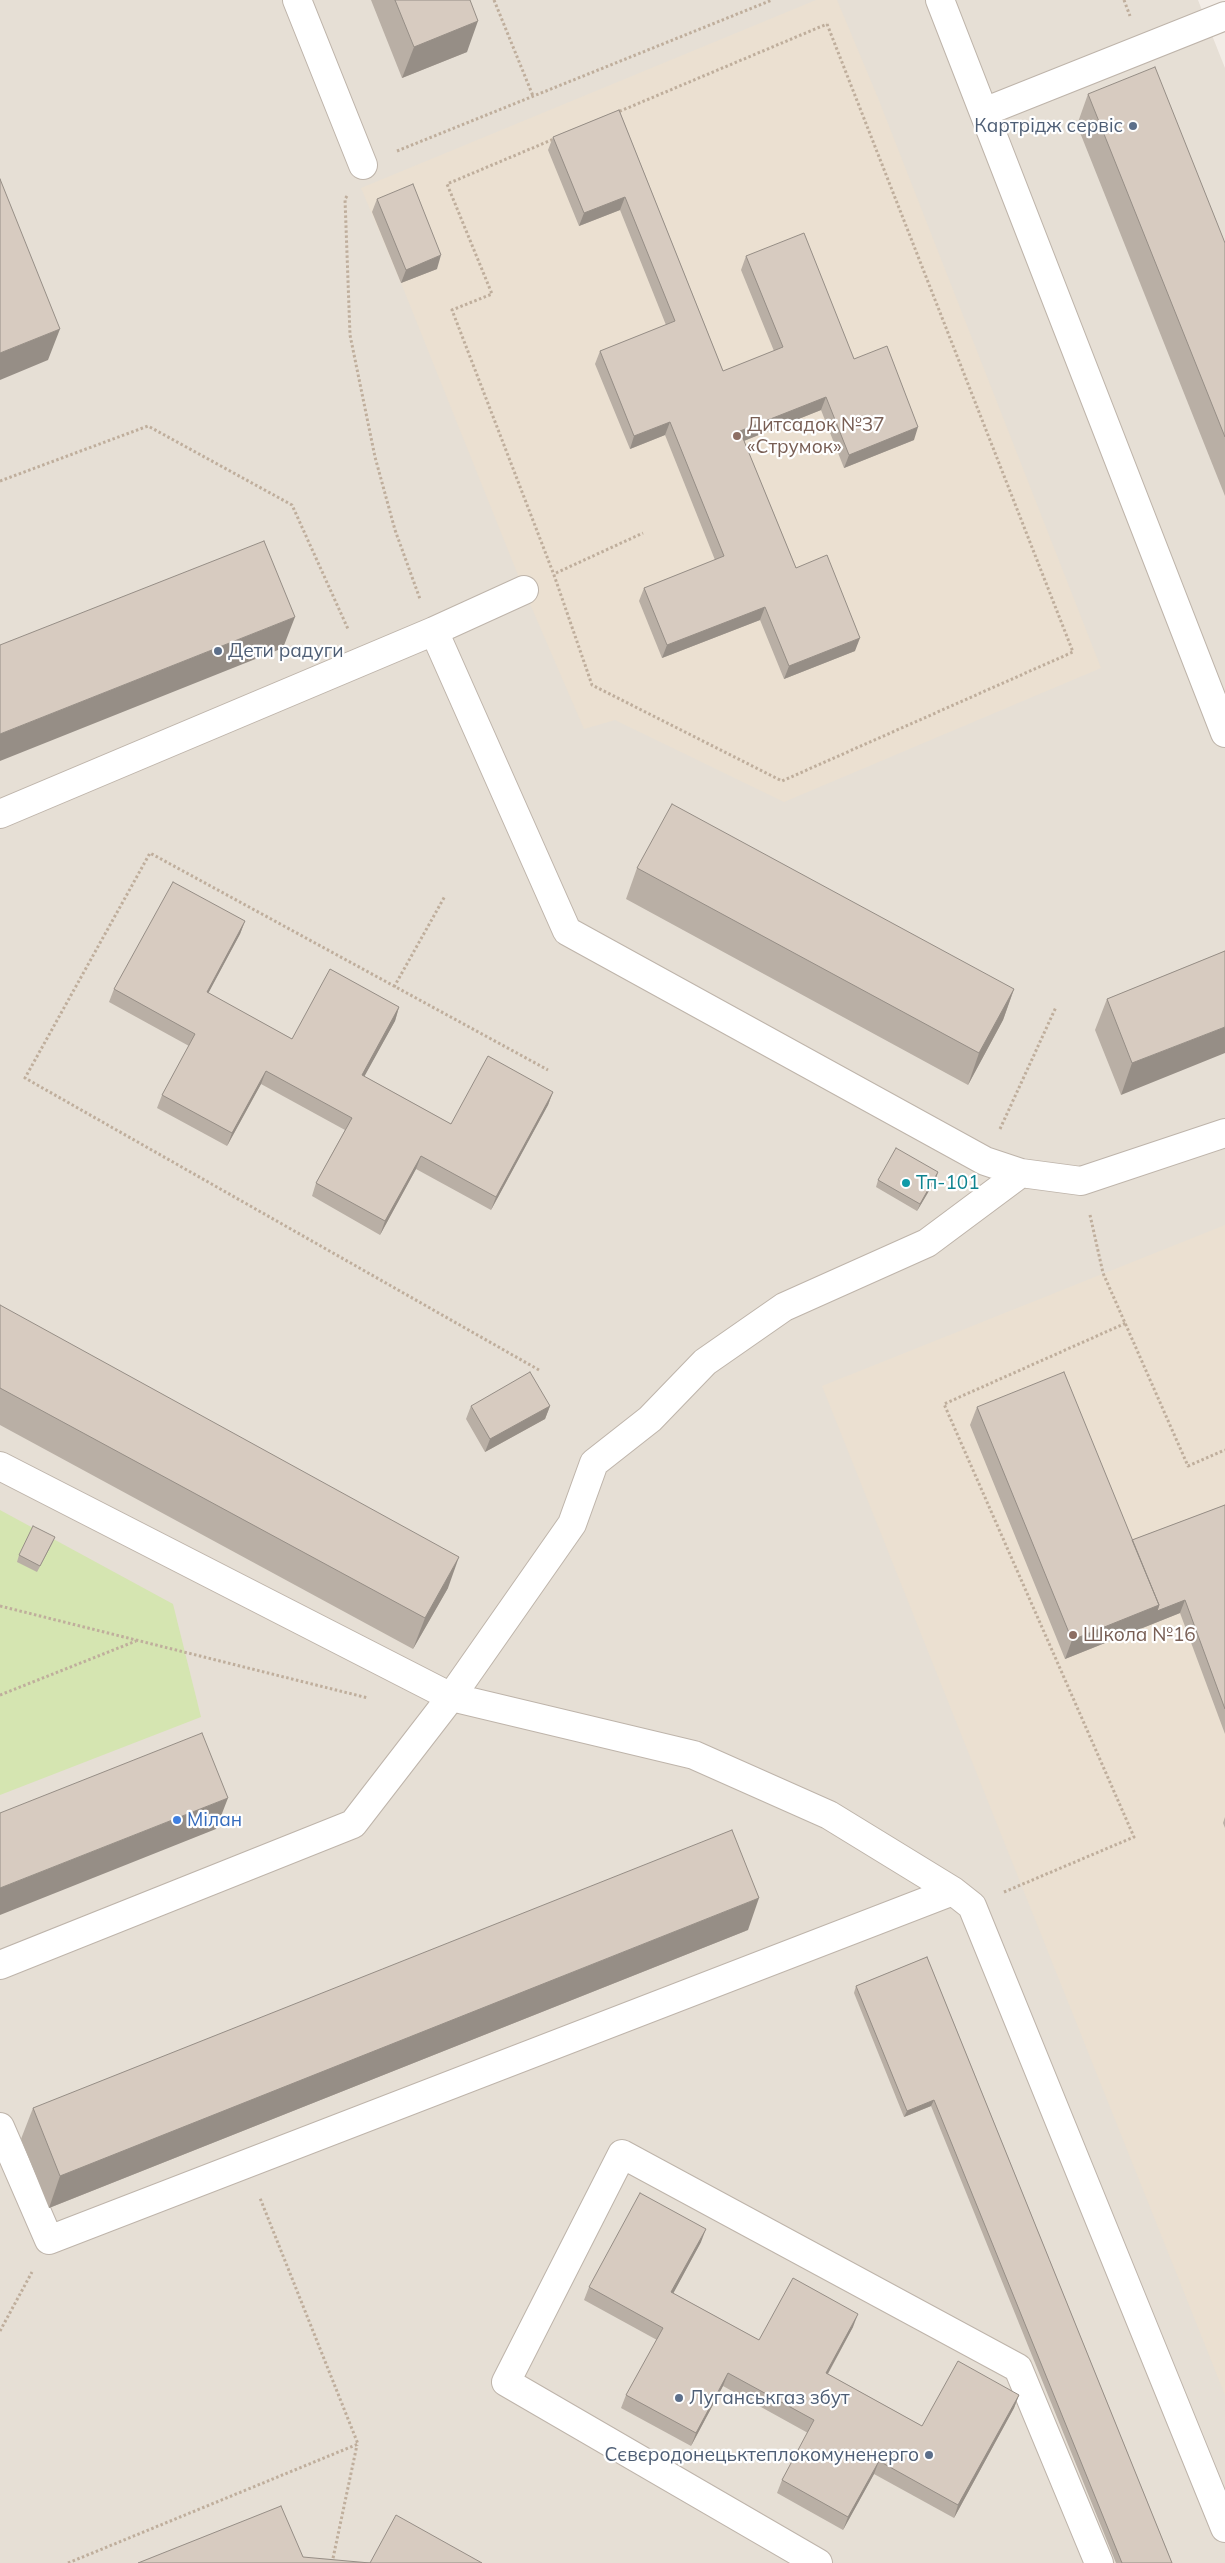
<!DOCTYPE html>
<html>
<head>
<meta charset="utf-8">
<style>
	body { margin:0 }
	canvas { display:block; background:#f3ede7 }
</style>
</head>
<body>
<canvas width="1225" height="2563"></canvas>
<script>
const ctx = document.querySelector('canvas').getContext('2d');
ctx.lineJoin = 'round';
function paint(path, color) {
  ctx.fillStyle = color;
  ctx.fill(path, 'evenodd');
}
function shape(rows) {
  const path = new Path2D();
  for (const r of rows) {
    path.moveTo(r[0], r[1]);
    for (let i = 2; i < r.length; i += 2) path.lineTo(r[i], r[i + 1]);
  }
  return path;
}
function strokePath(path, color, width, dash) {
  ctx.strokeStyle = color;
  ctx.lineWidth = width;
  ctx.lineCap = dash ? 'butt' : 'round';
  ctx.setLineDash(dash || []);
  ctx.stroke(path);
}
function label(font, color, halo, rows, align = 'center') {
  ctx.font = font + ' Mulish,sans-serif';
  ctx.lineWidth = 4.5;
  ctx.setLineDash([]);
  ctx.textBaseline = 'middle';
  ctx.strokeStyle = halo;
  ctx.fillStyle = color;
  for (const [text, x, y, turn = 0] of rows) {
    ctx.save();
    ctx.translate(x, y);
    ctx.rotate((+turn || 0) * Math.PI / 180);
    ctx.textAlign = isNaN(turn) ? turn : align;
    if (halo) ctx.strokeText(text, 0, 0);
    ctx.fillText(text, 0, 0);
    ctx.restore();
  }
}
paint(shape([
	[0,0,1198,0,1225,68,1225,2563,0,2563]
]), '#e6dfd5');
paint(shape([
	[816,0,837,0,878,98,1101,668,784,802,615,720,584,729,524,590,401,283,361,188],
	[1225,1225,1225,2395,822,1386]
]), '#ebe0d1');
paint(shape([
	[0,1510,173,1604,201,1717,0,1795]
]), '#d5e5b1');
const minor = shape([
	[297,0,363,165],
	[940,0,1225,733],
	[984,112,1225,16],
	[434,631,524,590],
	[0,814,434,631,567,931,985,1161,1021,1173,1081,1181,1225,1133],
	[0,1466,451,1697,694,1755,829,1815,953,1891,972,1906,1225,2528],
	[0,1965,353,1824,451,1697,572,1524,594,1463,650,1419,705,1362,784,1307,927,1243,1021,1173],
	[0,2127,49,2240,953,1891],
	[818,2563,506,2382,622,2154,1018,2368,1099,2563]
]);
strokePath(minor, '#beb4aa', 30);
strokePath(shape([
	[494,0,533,96],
	[1124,0,1130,16],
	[827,24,1073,652,782,781,592,685,554,575,452,310,492,294,447,184,827,24],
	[397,151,772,0],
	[347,196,345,199,350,335,375,457,395,530,420,599],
	[0,481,148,426,292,505,348,629],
	[556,573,643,533],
	[394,987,445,896],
	[1000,1129,1056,1007],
	[1090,1215,1103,1273,1188,1466,1225,1450],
	[539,1370,25,1078,150,853,548,1070],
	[0,1606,368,1698],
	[0,1695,136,1641],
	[1004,1892,1134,1837,944,1404,1126,1323],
	[0,2331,32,2272],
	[68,2563,358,2444,260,2198],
	[332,2563,357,2445]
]), '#bfae9c', 3, [2.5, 2.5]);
strokePath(minor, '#fff', 28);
paint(shape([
	[371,0,470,0,467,52,402,78],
	[1088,94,1225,243,1225,496,1077,125],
	[619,110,723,371,774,351,741,270,746,256,854,359,914,440,844,468,821,410,744,441,796,568,855,651,784,679,760,620,662,658,639,601,644,588,715,560,665,435,630,449,595,364,600,351,666,325,620,210,579,226,548,150,553,137],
	[377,199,437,269,401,283,372,212],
	[637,868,1014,989,1003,1020,968,1085,626,899],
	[245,921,240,934,208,993,292,1039,399,1007,395,1021,364,1076,451,1124,553,1092,548,1105,491,1210,416,1169,380,1235,312,1196,316,1183,345,1130,261,1084,227,1146,157,1108,162,1095,189,1046,109,1002,114,989],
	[1225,951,1121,1095,1095,1030,1107,999],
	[936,1179,917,1211,876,1187,878,1180],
	[0,1305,448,1588,413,1649,0,1425],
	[471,1406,550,1406,545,1419,485,1452,466,1419],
	[977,1407,1132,1540,1225,1505,1225,1734,1180,1613,1065,1659,970,1425],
	[55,1537,52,1544,37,1572,17,1562,19,1555],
	[1225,1817,1225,1828,1223,1823],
	[748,1930,49,2208,21,2139,33,2108],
	[927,1957,1172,2563,1116,2563,931,2106,904,2117,854,1993,856,1986],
	[701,2242,673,2293,759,2340,853,2327,828,2374,922,2426,1019,2395,1014,2408,954,2518,874,2474,843,2530,777,2493,782,2480,808,2433,723,2386,691,2446,621,2408,626,2395,657,2340,584,2300,589,2287]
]), '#b9afa5');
paint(shape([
	[478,21,467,52,402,78,414,47],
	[625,197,620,210,579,226,584,213],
	[441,255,437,269,401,283,406,270],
	[60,329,48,360,0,380,0,353],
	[826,397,821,410,736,444,740,431],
	[670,422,665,435,630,449,634,436],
	[918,427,914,440,844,468,849,455],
	[765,607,760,620,662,658,667,645],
	[295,617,283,648,0,761,0,734],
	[860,638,855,651,784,679,789,666],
	[245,921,240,934,202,1005,207,992],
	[1014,989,1003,1020,968,1085,979,1053],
	[399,1007,395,1021,358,1088,362,1075],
	[1225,1027,1225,1053,1121,1095,1132,1063],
	[266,1071,261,1084,227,1146,232,1133],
	[553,1092,548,1105,491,1210,496,1197],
	[421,1156,416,1169,380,1235,385,1221],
	[938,1172,936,1179,917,1211,920,1204],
	[550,1406,545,1419,485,1452,490,1439],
	[459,1557,448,1588,413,1649,425,1618],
	[1185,1600,1180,1613,1065,1659,1072,1640,1159,1605],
	[228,1798,216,1829,0,1915,0,1888],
	[759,1898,748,1930,49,2208,60,2176],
	[934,2100,931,2106,904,2117,907,2111],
	[706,2229,701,2242,667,2305,671,2292],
	[858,2314,853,2327,821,2386,826,2373],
	[728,2373,723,2386,691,2446,696,2433],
	[1019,2395,1014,2408,954,2518,958,2505],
	[879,2461,874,2474,843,2530,848,2517]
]), '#968e86');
const building = shape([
	[395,0,470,0,478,21,414,47,395,0],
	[1155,67,1225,243,1225,437,1088,94,1155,67],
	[619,110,723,371,783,347,746,256,804,233,854,359,887,346,918,427,849,455,826,397,740,431,796,568,827,555,860,638,789,666,765,607,667,645,644,588,724,556,670,422,634,436,600,351,675,321,625,197,584,213,553,137,619,110],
	[0,179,60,329,0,353,0,179],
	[413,184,441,255,406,270,377,199,413,184],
	[264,541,295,617,0,734,0,645,264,541],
	[672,804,1014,989,979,1053,637,868,672,804],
	[173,882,245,921,207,992,292,1039,330,969,399,1007,362,1075,451,1124,488,1056,553,1092,496,1197,421,1156,385,1221,316,1183,352,1118,266,1071,232,1133,162,1095,195,1034,114,989,173,882],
	[1225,951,1225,1027,1132,1063,1107,999,1225,951],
	[896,1148,938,1172,920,1204,878,1180,896,1148],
	[0,1305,459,1557,425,1618,0,1388,0,1305],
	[530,1372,550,1406,490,1439,471,1406,530,1372],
	[1064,1372,1159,1605,1072,1640,977,1407,1064,1372],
	[1225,1505,1225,1709,1185,1600,1157,1611,1159,1605,1132,1540,1225,1505],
	[33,1526,55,1537,40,1566,19,1555,33,1526],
	[202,1733,228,1798,0,1888,0,1813,202,1733],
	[732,1830,759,1898,60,2176,33,2108,732,1830],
	[927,1957,1172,2563,1122,2563,934,2100,907,2111,856,1986,927,1957],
	[640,2193,706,2229,671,2292,759,2340,793,2278,858,2314,826,2373,922,2426,958,2361,1019,2395,958,2505,879,2461,848,2517,782,2480,814,2420,728,2373,696,2433,626,2395,663,2328,589,2287,640,2193],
	[281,2506,303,2557,370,2563,396,2515,482,2563,138,2563,281,2506]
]);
paint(building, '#d7cbc0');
strokePath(building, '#968e86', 1);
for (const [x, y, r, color] of [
	[1133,126,5,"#5c6f8a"],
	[737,436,5,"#8d6e63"],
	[218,651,5,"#5c6f8a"],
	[906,1183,5,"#0f9aa8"],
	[1073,1635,5,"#8d6e63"],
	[177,1820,5,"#3f7fe0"],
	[679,2398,5,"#5c6f8a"],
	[929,2455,5,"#5c6f8a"]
]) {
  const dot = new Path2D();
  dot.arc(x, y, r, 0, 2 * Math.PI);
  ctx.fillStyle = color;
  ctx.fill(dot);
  strokePath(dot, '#fff', 2);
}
label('19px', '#4e5e75', '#fff', [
	["Картрiдж сервiс",1123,126],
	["Дети радуги",228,651,"left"],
	["Луганськгаз збут",689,2398,"left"],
	["Сєвєродонецьктеплокомуненерго",919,2455]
], 'right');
label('19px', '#785e54', '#fff', [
	["Дитсадок №37",747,425],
	["«Струмок»",747,447],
	["Школа №16",1083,1635]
], 'left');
label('19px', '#0d838f', '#fff', [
	["Тп-101",916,1183]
], 'left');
label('19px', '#366cbe', '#fff', [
	["Мілан",187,1820]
], 'left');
</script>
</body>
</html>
